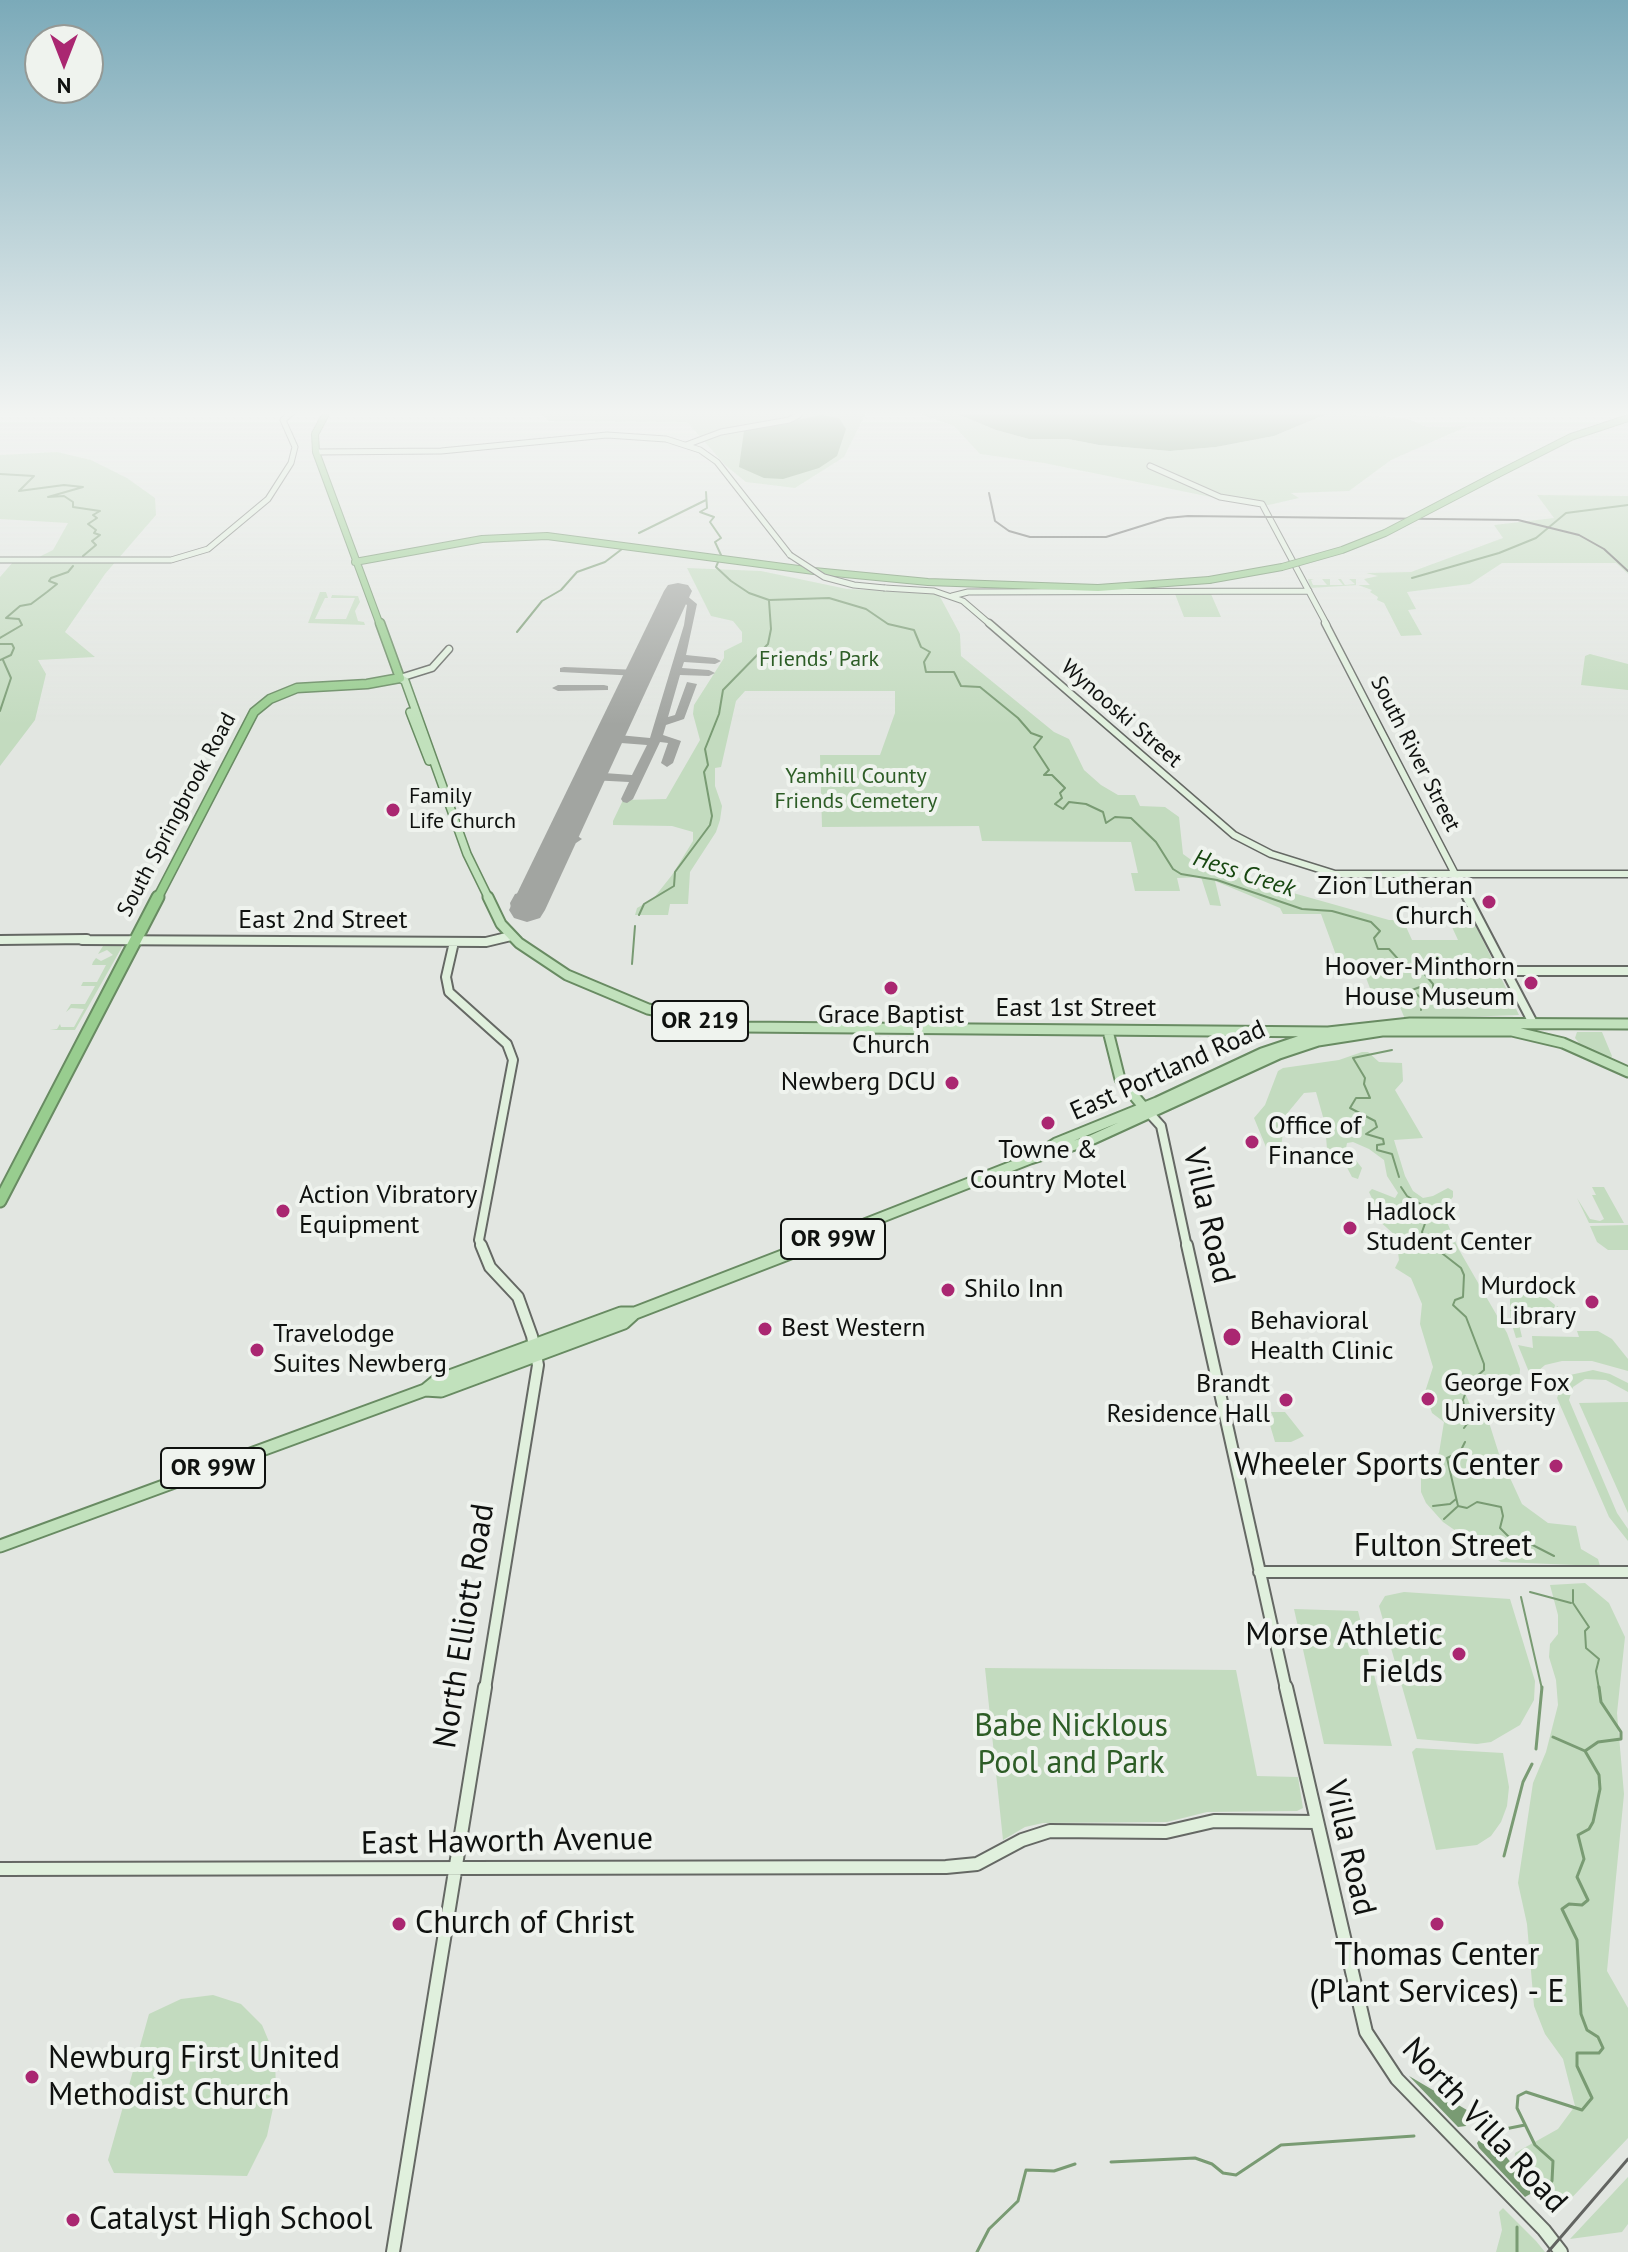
<!DOCTYPE html>
<html>
<head>
<meta charset="utf-8">
<style>
	body { margin:0 }
	#map { position:relative; width:1628px; height:2252px; overflow:hidden; background:#e2e6e1; font-family:"PT Sans",sans-serif }
	canvas { display:block }
	.north { position:absolute; left:24px; top:24px; width:80px; height:80px; box-sizing:border-box; background:#eff3ee; border:2px solid #959995; border-radius:50%; rotate:180deg; font-size:22px; font-weight:700; line-height:32px; text-align:center; color:#0f110f }
	.north::after { content:''; display:block; margin:auto; width:28px; height:36px; background:#aa2771; clip-path:polygon(50% 0,100% 100%,50% 72%,0 100%) }
</style>
</head>
<body>
<div id="map">
<canvas width="1628" height="2252"></canvas>
<div class="north">N</div>
</div>
<script>
const ctx = document.querySelector('canvas').getContext('2d');
ctx.lineJoin = 'round';
function paint(path, color) {
  ctx.fillStyle = color;
  ctx.fill(path, 'evenodd');
}
function shape(rows) {
  const path = new Path2D();
  for (const r of rows) {
    path.moveTo(r[0], r[1]);
    for (let i = 2; i < r.length; i += 2) path.lineTo(r[i], r[i + 1]);
  }
  return path;
}
function strokePath(path, color, width, dash) {
  ctx.strokeStyle = color;
  ctx.lineWidth = width;
  ctx.lineCap = dash ? 'butt' : 'round';
  ctx.setLineDash(dash || []);
  ctx.stroke(path);
}
function label(font, color, halo, rows, align = 'center') {
  ctx.font = font + ' "PT Sans",sans-serif';
  ctx.lineWidth = 8;
  ctx.setLineDash([]);
  ctx.textBaseline = 'middle';
  ctx.strokeStyle = halo;
  ctx.fillStyle = color;
  for (const [text, x, y, turn = 0] of rows) {
    ctx.save();
    ctx.translate(x, y);
    ctx.rotate((+turn || 0) * Math.PI / 180);
    ctx.textAlign = isNaN(turn) ? turn : align;
    if (halo) ctx.strokeText(text, 0, 0);
    ctx.fillText(text, 0, 0);
    ctx.restore();
  }
}
paint(shape([
	[536,410,900,410,867,411,844,457,795,488,746,482,725,465,687,422,549,421],
	[909,410,948,410,996,430,1029,439,1068,439,1099,445,1170,451,1216,447,1274,436,1336,410,1361,410,1351,415,1405,418,1427,427,1468,426,1391,460,1349,491,1291,493,1299,498,1260,507,1044,463,980,454,954,426],
	[57,452,91,460,127,478,155,498,156,515,105,574,65,632,95,657,38,660,46,674,35,720,0,766,0,577,13,562,29,562,53,550,68,523,0,519,0,455],
	[1537,495,1628,496,1628,574,1616,563,1502,563,1470,584,1407,592,1416,609,1408,610,1422,635,1401,636,1384,603,1377,600,1378,597,1370,592,1372,590,1358,585,1310,588,1308,579,1314,579,1311,580,1313,585,1327,585,1322,579,1330,579,1330,585,1343,585,1338,579,1341,579,1345,585,1355,584,1349,579,1356,579,1356,585,1370,585,1364,579,1378,576,1366,573,1411,572,1503,538,1494,525,1554,518],
	[687,568,761,571,847,589,938,593,960,634,961,656,1054,732,1069,739,1084,770,1101,785,1118,795,1135,795,1140,806,1165,807,1179,817,1183,854,1201,867,1389,920,1403,920,1412,940,1458,940,1452,927,1476,926,1519,1015,1405,1019,1397,1000,1374,999,1365,975,1391,975,1388,966,1340,966,1321,914,1283,914,1280,908,1215,881,1221,906,1210,905,1201,877,1177,878,1180,891,1135,891,1131,873,1138,873,1131,842,982,841,979,826,822,827,820,755,880,755,895,713,895,691,745,691,736,701,721,767,715,768,715,786,722,806,720,820,716,832,690,872,688,904,670,904,668,915,635,915,637,908,653,899,672,875,693,841,693,832,672,826,613,825,613,821,623,800,666,799,700,740,693,714,694,705,724,658,724,651,742,642,742,632,733,621,711,616],
	[320,592,326,592,328,598,325,598,315,619,346,619,355,598,331,598,332,595,358,596,360,602,355,611,358,621,364,622,365,625,308,623],
	[1175,594,1211,594,1221,617,1184,617],
	[1590,654,1628,664,1628,690,1581,685,1585,656],
	[99,944,121,944,122,947,75,1030,50,1030,57,1029,60,1024,61,1027,74,1027,84,1009,71,1008,66,1012,71,1004,85,1004,95,986,81,986,83,982,97,982,106,965,92,965,93,962,96,958,101,961,113,955,107,950,98,954,103,946],
	[1577,1032,1602,1032,1612,1056,1610,1060,1579,1043,1575,1038],
	[1362,1052,1368,1052,1379,1062,1402,1063,1403,1081,1395,1090,1423,1138,1394,1140,1405,1176,1413,1191,1423,1198,1433,1196,1448,1188,1453,1191,1453,1197,1443,1208,1444,1215,1458,1248,1507,1333,1520,1369,1519,1383,1480,1380,1466,1395,1471,1407,1486,1413,1499,1454,1522,1504,1548,1523,1576,1526,1581,1549,1598,1559,1600,1566,1501,1562,1443,1522,1426,1503,1421,1492,1421,1475,1429,1462,1439,1453,1444,1422,1432,1413,1425,1392,1433,1367,1420,1324,1422,1304,1411,1278,1395,1268,1399,1260,1396,1236,1378,1220,1377,1209,1369,1192,1372,1189,1395,1198,1398,1193,1387,1176,1384,1160,1369,1149,1353,1142,1347,1143,1346,1148,1362,1168,1358,1179,1352,1177,1342,1158,1327,1149,1325,1124,1316,1092,1304,1093,1285,1116,1281,1148,1272,1150,1266,1147,1254,1118,1265,1105,1278,1071,1283,1068,1339,1060],
	[1592,1187,1604,1187,1624,1223,1589,1223,1577,1198,1590,1219,1600,1221,1604,1219,1592,1195,1596,1195],
	[1628,1225,1628,1250,1608,1250,1597,1242,1590,1226],
	[1516,1294,1544,1296,1555,1305,1553,1315,1557,1306,1565,1312,1567,1320,1551,1320,1545,1308,1522,1308,1526,1320,1518,1320,1522,1337,1516,1338,1510,1318,1510,1299],
	[1577,1331,1598,1331,1612,1339,1628,1359,1628,1371,1592,1361,1562,1361,1545,1365,1531,1377,1518,1345,1533,1348,1532,1336,1579,1337],
	[1593,1370,1610,1374,1628,1383,1628,1392,1606,1380,1585,1379,1573,1387,1569,1400,1617,1513,1628,1529,1628,1541,1609,1517,1557,1398,1563,1382,1570,1375],
	[1628,1402,1628,1513,1579,1403],
	[1271,1412,1285,1412,1304,1436,1291,1442,1275,1442,1270,1425,1274,1419],
	[1585,1583,1609,1603,1625,1637,1617,1713,1624,1794,1607,1971,1628,2008,1628,2138,1565,2205,1547,2202,1538,2196,1514,2167,1515,2153,1558,2129,1575,2106,1563,2059,1545,2034,1534,2006,1527,1924,1518,1883,1533,1783,1546,1752,1558,1705,1556,1680,1549,1657,1550,1644,1558,1634,1558,1615,1550,1585],
	[1404,1592,1510,1599,1535,1681,1534,1700,1520,1725,1491,1742,1477,1744,1417,1739,1379,1606,1385,1596],
	[1294,1609,1358,1611,1392,1746,1324,1744],
	[985,1668,1236,1670,1257,1776,1298,1777,1303,1808,1297,1811,1207,1812,1167,1822,1043,1823,1025,1827,1003,1840],
	[1416,1748,1503,1753,1509,1787,1507,1806,1501,1822,1491,1836,1477,1845,1436,1850,1412,1752],
	[213,1995,241,2004,262,2025,275,2056,276,2094,267,2136,247,2176,114,2173,108,2160,149,2014,181,1999],
	[1628,2177,1628,2224,1622,2232,1570,2239],
	[1503,2208,1536,2241,1545,2252,1496,2252,1502,2230,1499,2212]
]), '#c3dbbf');
paint(shape([
	[948,410,1085,410,1107,413,1124,410,1336,410,1274,436,1216,447,1170,451,1099,445,1068,439,1029,439,996,430],
	[821,415,839,418,846,429,837,456,819,468,783,479,764,478,739,467,744,431],
	[1409,2076,1472,2113,1466,2126,1458,2127],
	[1485,2132,1543,2200,1541,2203,1532,2193,1525,2197,1479,2148,1477,2143]
]), '#799b73');
strokePath(shape([
	[0,474,34,476,19,491,64,485,83,487,48,497,64,496,73,502,73,507,100,511,93,515,97,518,88,524,96,530,94,533,100,535,92,541,96,545,83,556],
	[706,492,707,508,700,512,714,517,710,522,721,538,715,542,721,555,716,567,731,581,749,593,769,600,829,598,866,609,888,624,914,630,921,647,930,652,924,662,926,672,954,672,961,686,980,687,1018,718,1031,733,1042,737,1034,747,1049,770,1044,775,1052,775,1065,788,1060,793,1062,798,1055,804,1063,809,1069,802,1086,804,1103,812,1106,823,1115,817,1131,818,1156,842,1173,869,1181,874,1217,880,1302,909,1332,911,1371,922,1380,931,1374,938,1378,949,1389,949,1398,959,1422,971,1433,984,1433,992,1420,987,1412,990,1422,999,1421,1010],
	[639,533,706,500],
	[1412,578,1499,553,1536,538,1566,513,1628,505],
	[517,632,542,601,561,590,577,572,605,562,622,549],
	[0,638,22,625,19,619,6,618,20,606,31,604,47,592,57,584,49,581,51,578,68,572,73,566],
	[0,644,12,644,14,648,11,655,0,660],
	[0,711,11,678,3,660],
	[639,915,644,904,674,886,675,872,710,825,712,816,704,772,708,765,705,749,719,714,723,690,768,644,771,629,769,601],
	[632,964,635,926],
	[1392,1050,1353,1058,1365,1078,1364,1084,1370,1098,1356,1098,1350,1108,1375,1121,1377,1127,1366,1134,1383,1139,1384,1144,1377,1145,1377,1150,1392,1154,1399,1177],
	[1401,1187,1407,1196,1424,1206,1428,1215,1422,1232,1425,1240,1461,1268,1464,1275,1463,1297,1455,1300,1453,1305,1466,1317,1484,1364,1484,1370,1469,1383,1463,1400,1467,1424,1464,1428],
	[1465,1442,1460,1452,1447,1458,1458,1506,1467,1508,1477,1502,1501,1507,1503,1516,1500,1528,1509,1537,1519,1538,1554,1556],
	[1433,1506,1450,1504,1456,1499],
	[1444,1519,1457,1507],
	[1573,1590,1573,1603,1589,1627,1585,1631,1586,1648,1599,1659,1596,1671,1599,1689],
	[1530,1592,1571,1603],
	[1521,1597,1542,1689]
]), '#799b73', 2);
strokePath(shape([
	[1553,1737,1585,1751],
	[1536,1749,1542,1687],
	[1504,1856,1523,1782,1532,1764],
	[1495,2131,1525,2125],
	[1111,2162,1195,2158,1212,2164,1223,2173,1236,2175,1281,2145,1414,2136],
	[1537,2197,1552,2181,1553,2161,1535,2145,1517,2108,1518,2096,1526,2092,1582,2110,1592,2098,1577,2066,1577,2053,1599,2053,1603,2048,1598,2037,1587,2030,1581,2014,1577,1940,1562,1909,1569,1904,1582,1905,1588,1900,1577,1877,1584,1859,1578,1835,1589,1829,1593,1822,1600,1789,1599,1775,1585,1751,1598,1742,1621,1739,1621,1732,1601,1702,1599,1687],
	[1517,2227,1517,2252],
	[977,2252,989,2229,1018,2201,1026,2170,1054,2171,1075,2164]
]), '#799b73', 3);
paint(shape([
	[678,595,686,595,697,604,686,655,715,658,721,661,715,664,684,662,682,668,709,670,715,673,709,676,680,675,668,717,675,715,687,682,697,684,684,719,666,725,663,735,681,741,673,763,667,767,661,763,668,743,660,742,633,799,627,803,623,802,621,799,629,782,590,780,584,776,590,772,632,775,647,745,608,742,602,738,608,734,650,738,684,625,687,605,680,601,674,602,669,599,678,595],
	[564,667,639,670,645,673,639,676,560,672,560,668,564,667],
	[604,685,608,686,608,690,558,691,552,688,558,685,604,685],
	[561,834,576,835,582,839,576,843,556,841,556,835,561,834],
	[535,889,540,890,540,896,525,900,524,903,524,905,532,907,534,910,532,913,512,913,510,903,515,894,535,889]
]), '#a2a5a1');
paint(shape([
	[678,583,688,585,692,591,545,910,540,918,527,922,514,918,509,910,664,591,668,585,678,583]
]), '#a2a5a1');
const secondaryFar4 = shape([
	[686,445,721,432,789,420,799,415,798,410],
	[316,452,441,451,607,435,666,439,700,450,717,462,790,555],
	[1150,466,1220,497,1262,504,1327,625],
	[0,560,171,560,208,549,268,499,291,463,295,447,283,420,295,410],
	[885,588,934,591,963,601,991,625],
	[952,596,968,592,1309,591]
]);
const secondaryFar3 = shape([
	[989,623,1234,835,1271,854,1335,874,1628,874],
	[1325,623,1468,899],
	[400,678,432,668,449,649]
]);
const secondaryFar2 = shape([
	[1467,897,1533,1023],
	[0,940,87,939],
	[82,940,486,942,511,936],
	[454,942,446,977,449,992,507,1044,513,1060,479,1240,482,1247],
	[1506,971,1628,971],
	[1151,1115,1161,1126,1187,1247]
]);
const secondaryFar1 = shape([
	[481,1245,490,1267,518,1297,532,1336,538,1365,485,1689],
	[1187,1245,1286,1689],
	[1259,1572,1628,1572]
]);
const secondary = shape([
	[1286,1687,1366,2032,1397,2079,1544,2230,1561,2252],
	[0,1869,946,1867,977,1864,1022,1840,1050,1831,1166,1832,1214,1821,1317,1822],
	[393,2252,485,1687]
]);
const primaryFar2 = shape([
	[400,678,405,681,467,854,489,899],
	[410,712,429,761]
]);
const primaryFar1 = shape([
	[488,897,501,924,519,943,567,975,648,1009,741,1027,1328,1032,1410,1023,1628,1024],
	[1108,1031,1120,1079,1146,1110],
	[1037,1155,1056,1143,1157,1102,1262,1053,1313,1036],
	[806,1247,1030,1159,1091,1140,1279,1054,1318,1041,1382,1031,1512,1031,1563,1043,1628,1072]
]);
const primary = shape([
	[425,1390,441,1391,624,1323,635,1313,811,1245],
	[0,1546,425,1390,436,1381,621,1313,635,1313]
]);
const highwayFar2 = shape([
	[328,410,315,434,316,452,380,625],
	[1498,474,1571,437,1628,418],
	[355,562,482,539,547,536,814,571,928,582,1098,588,1209,580]
]);
const highwayFar1 = shape([
	[157,899,254,712,270,699,297,688,367,684,400,678,380,623]
]);
const highway = shape([
	[0,1201,158,897]
]);
strokePath(secondaryFar4, '#656864', 7);
strokePath(secondaryFar3, '#656864', 9);
strokePath(secondaryFar2, '#656864', 12);
strokePath(secondaryFar1, '#656864', 14);
strokePath(secondary, '#656864', 16);
strokePath(primaryFar2, '#688b62', 10);
strokePath(primaryFar1, '#688b62', 13);
strokePath(primary, '#688b62', 15);
strokePath(highwayFar2, '#688b62', 8);
strokePath(highwayFar1, '#688b62', 11);
strokePath(highway, '#688b62', 15);
strokePath(secondaryFar4, '#e0f0dd', 5);
strokePath(secondaryFar3, '#e0f0dd', 6);
strokePath(secondaryFar2, '#e0f0dd', 8);
strokePath(secondaryFar1, '#e0f0dd', 10);
strokePath(secondary, '#e0f0dd', 12);
strokePath(primaryFar2, '#c1e1bc', 7);
strokePath(primaryFar1, '#c1e1bc', 9);
strokePath(primary, '#c1e1bc', 11);
strokePath(highwayFar2, '#98cd8f', 6);
strokePath(highwayFar1, '#98cd8f', 8);
strokePath(highway, '#98cd8f', 11);
strokePath(shape([
	[989,493,995,521,1009,531,1030,537,1106,537,1167,518,1188,516,1518,520,1579,535,1604,549,1628,571]
]), '#626461', 2);
strokePath(shape([
	[1548,2252,1628,2159]
]), '#626461', 3);
const secondaryBridge = shape([
	[790,555,824,577,854,585,885,588]
]);
const highwayBridge = shape([
	[1209,580,1282,567,1342,550,1385,533,1498,474]
]);
strokePath(secondaryBridge, '#656864', 7, []);
strokePath(highwayBridge, '#688b62', 8, []);
strokePath(secondaryBridge, '#e0f0dd', 5);
strokePath(highwayBridge, '#98cd8f', 6);
const sky = ctx.createLinearGradient(0, 0, 0, 725);
sky.addColorStop(0, '#7baab9');
sky.addColorStop(0.57, '#f2f4f2');
sky.addColorStop(1, '#f2f4f200');
ctx.fillStyle = sky;
ctx.fillRect(0, 0, 1628, 725);
for (const [x, y, r, color] of [
	[393,810,8,"#aa2771"],
	[1489,902,8,"#aa2771"],
	[1531,983,8,"#aa2771"],
	[891,988,8,"#aa2771"],
	[952,1083,8,"#aa2771"],
	[1048,1123,8,"#aa2771"],
	[1252,1142,8,"#aa2771"],
	[283,1211,8,"#aa2771"],
	[1350,1228,8,"#aa2771"],
	[948,1290,8,"#aa2771"],
	[1592,1302,8,"#aa2771"],
	[765,1329,8,"#aa2771"],
	[1232,1337,10,"#aa2771"],
	[257,1350,8,"#aa2771"],
	[1428,1399,8,"#aa2771"],
	[1286,1400,8,"#aa2771"],
	[1556,1466,8,"#aa2771"],
	[1459,1654,8,"#aa2771"],
	[399,1924,8,"#aa2771"],
	[1437,1924,8,"#aa2771"],
	[32,2077,8,"#aa2771"],
	[73,2220,8,"#aa2771"]
]) {
  const dot = new Path2D();
  dot.arc(x, y, r, 0, 2 * Math.PI);
  ctx.fillStyle = color;
  ctx.fill(dot);
  strokePath(dot, '#eff3ee', 3);
}
label('22px', '#2d5d26', '#eff3ee', [
	["Friends' Park",819,660],
	["Yamhill County",856,777],
	["Friends Cemetery",856,802]
]);
label('22px', '#0f110f', '#eff3ee', [
	["Wynooski Street",1121,714,41],
	["South River Street",1415,754,63],
	["South Springbrook Road",177,815,-62]
]);
label('22px', '#0f110f', '#eff3ee', [
	["Family",409,797],
	["Life Church",409,822]
], 'left');
label('italic 24px', '#16460f', '#eff3ee', [
	["Hess Creek",1244,874,18]
]);
for (const [x, y, w] of [
	[700,1021,96],
	[833,1239,104],
	[213,1468,104]
]) {
  const box = new Path2D();
  box.roundRect(x - w / 2, y - 20, w, 40, 6);
  ctx.fillStyle = '#eff3ee';
  ctx.fill(box);
  strokePath(box, '#0f110f', 2);
}
label('bold 24px', '#0f110f', null, [
	["OR 219",700,1021],
	["OR 99W",833,1239],
	["OR 99W",213,1468]
]);
label('26px', '#0f110f', '#eff3ee', [
	["Zion Lutheran",1473,887,"right"],
	["Church",1473,917,"right"],
	["Hoover-Minthorn",1515,968,"right"],
	["House Museum",1515,998,"right"],
	["Grace Baptist",891,1016,"center"],
	["Church",891,1046,"center"],
	["Newberg DCU",936,1083,"right"],
	["Office of",1268,1127],
	["Finance",1268,1157],
	["Towne &",1048,1151,"center"],
	["Country Motel",1048,1181,"center"],
	["Action Vibratory",299,1196],
	["Equipment",299,1226],
	["Hadlock",1366,1213],
	["Student Center",1366,1243],
	["Murdock",1576,1287,"right"],
	["Library",1576,1317,"right"],
	["Shilo Inn",964,1290],
	["Behavioral",1250,1322],
	["Health Clinic",1250,1352],
	["Best Western",781,1329],
	["Travelodge",273,1335],
	["Suites Newberg",273,1365],
	["George Fox",1444,1384],
	["University",1444,1414],
	["Brandt",1270,1385,"right"],
	["Residence Hall",1270,1415,"right"]
], 'left');
label('26px', '#0f110f', '#eff3ee', [
	["East 2nd Street",323,921],
	["East 1st Street",1076,1009],
	["East Portland Road",1168,1071,-24]
]);
label('32px', '#0f110f', '#eff3ee', [
	["Villa Road",1208,1216,77],
	["Fulton Street",1443,1547],
	["North Elliott Road",465,1626,-81],
	["East Haworth Avenue",507,1842,-1],
	["Villa Road",1349,1848,77],
	["North Villa Road",1484,2126,47]
]);
label('32px', '#0f110f', '#eff3ee', [
	["Wheeler Sports Center",1540,1466,"right"],
	["Morse Athletic",1443,1636,"right"],
	["Fields",1443,1673,"right"],
	["Church of Christ",415,1924],
	["Thomas Center",1437,1956,"center"],
	["(Plant Services) - E",1437,1993,"center"],
	["Newburg First United",48,2059],
	["Methodist Church",48,2096],
	["Catalyst High School",89,2220]
], 'left');
label('32px', '#2d5d26', '#eff3ee', [
	["Babe Nicklous",1071,1727],
	["Pool and Park",1071,1764]
]);
</script>
</body>
</html>
